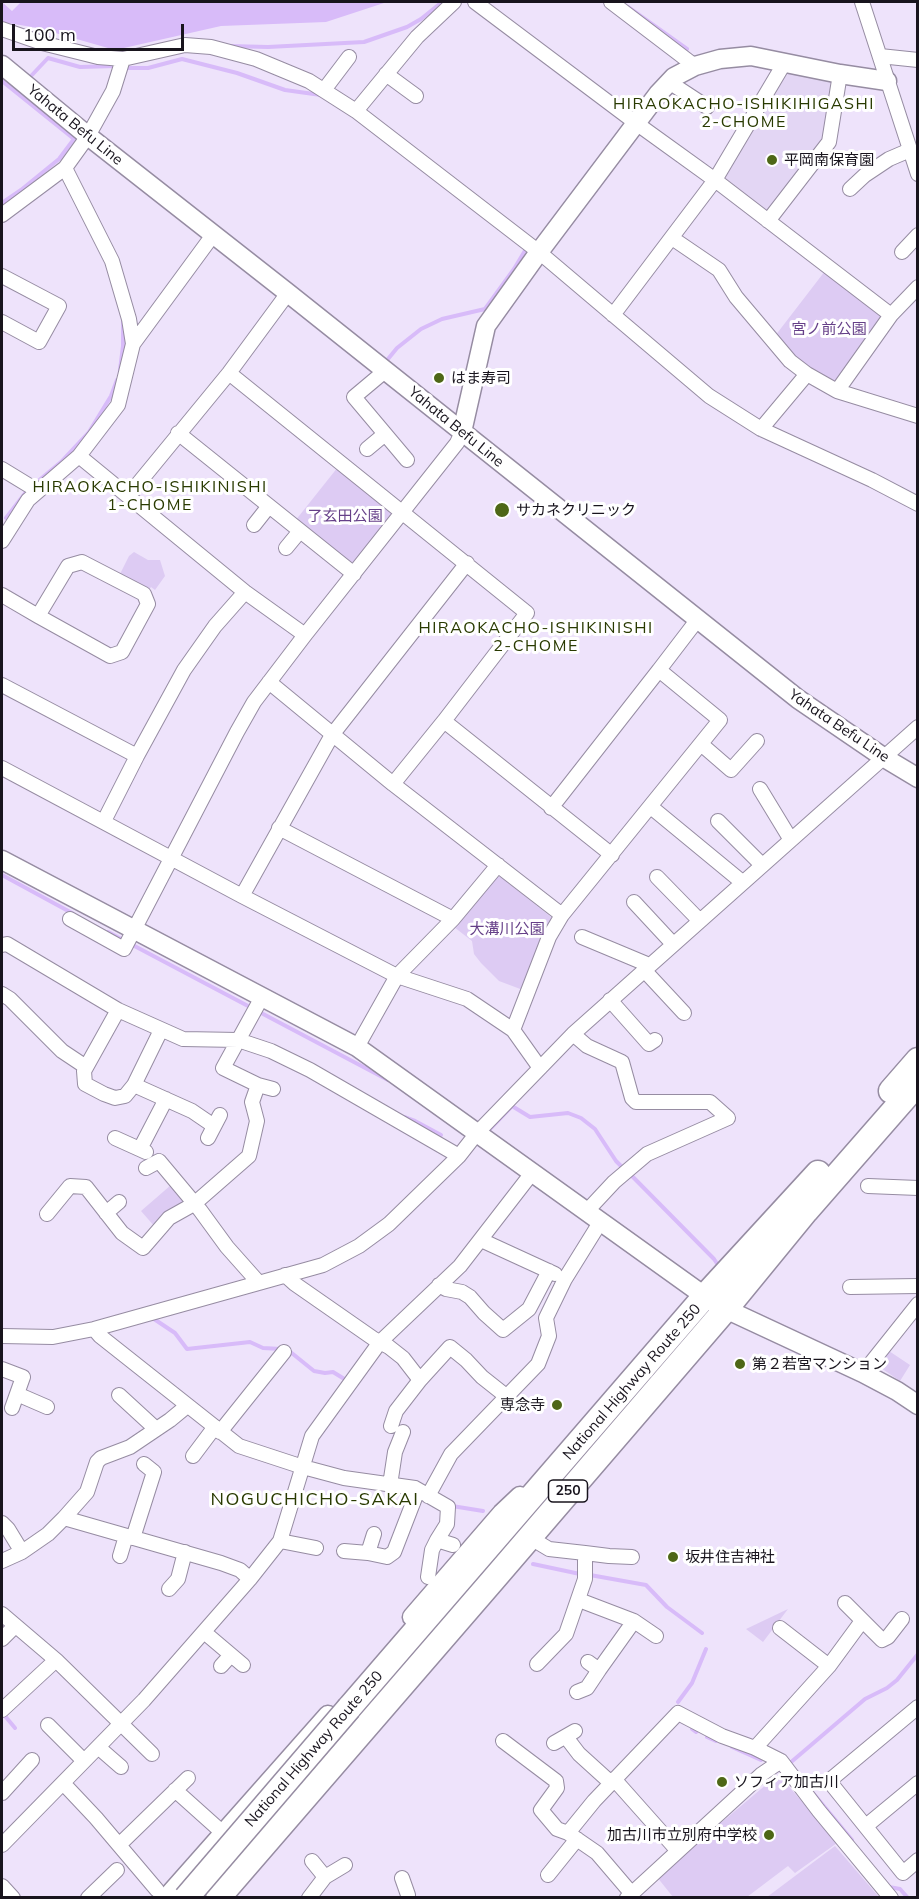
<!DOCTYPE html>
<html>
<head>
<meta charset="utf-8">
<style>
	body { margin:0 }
	#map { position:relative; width:919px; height:1899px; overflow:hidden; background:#eee3fb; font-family:Mulish,sans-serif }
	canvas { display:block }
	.frame { position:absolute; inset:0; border:3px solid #18141d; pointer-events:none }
	.scale { position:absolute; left:12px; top:24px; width:172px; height:27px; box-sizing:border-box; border:3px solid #18141d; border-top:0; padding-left:8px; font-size:18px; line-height:21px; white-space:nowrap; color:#18141d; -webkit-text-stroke:4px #fff; paint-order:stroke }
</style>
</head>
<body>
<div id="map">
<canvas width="919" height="1899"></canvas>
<div class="frame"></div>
<div class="scale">100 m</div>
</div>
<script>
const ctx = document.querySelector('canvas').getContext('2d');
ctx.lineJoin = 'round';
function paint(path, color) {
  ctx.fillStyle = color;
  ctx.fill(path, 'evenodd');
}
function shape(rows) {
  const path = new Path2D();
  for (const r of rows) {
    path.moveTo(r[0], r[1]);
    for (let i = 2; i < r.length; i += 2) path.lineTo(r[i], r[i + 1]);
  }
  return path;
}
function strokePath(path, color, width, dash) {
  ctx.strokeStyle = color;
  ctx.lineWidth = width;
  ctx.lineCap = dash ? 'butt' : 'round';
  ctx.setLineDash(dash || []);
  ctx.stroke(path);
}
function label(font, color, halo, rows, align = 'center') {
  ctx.font = font + ' Mulish,"Noto Sans JP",sans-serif';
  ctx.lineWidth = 6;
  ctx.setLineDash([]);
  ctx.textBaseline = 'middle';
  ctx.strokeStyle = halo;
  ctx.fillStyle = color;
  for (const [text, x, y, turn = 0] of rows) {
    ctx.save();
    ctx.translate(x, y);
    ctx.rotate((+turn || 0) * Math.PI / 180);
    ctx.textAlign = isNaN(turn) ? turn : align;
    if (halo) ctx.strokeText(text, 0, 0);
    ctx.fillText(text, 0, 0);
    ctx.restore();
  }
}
paint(shape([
	[793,72,837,79,827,141,768,218,719,179,785,74]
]), '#e3d6f4');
paint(shape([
	[825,271,881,313,882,322,837,380,828,383,800,364,775,336],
	[338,467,391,508,391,518,355,562,347,563,295,521],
	[134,552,148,560,160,560,165,576,155,590,151,587,149,590,120,574,129,556],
	[495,877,501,877,551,917,552,925,523,990,499,981,481,963,474,954,472,941,454,927],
	[171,1185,188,1203,155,1227,141,1211],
	[889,1351,910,1365,900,1381,881,1368,888,1358,886,1357],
	[788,1609,763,1642,746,1629],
	[781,1777,837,1843,795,1873,788,1866,747,1897,673,1897,657,1877,774,1778],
	[835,1846,879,1897,767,1897]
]), '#ddcbf3');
paint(shape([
	[2,2,12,11,21,2,387,2,326,22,221,26,115,50,38,28,2,22]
]), '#d8bbf9');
strokePath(shape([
	[628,7,687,49],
	[229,46,268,47,364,42,407,27,421,19,442,2],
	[127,68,148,68,182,59,237,73,285,90,321,95],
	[31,76,48,58,80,67,116,66],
	[2,81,74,139,59,159,21,190,2,203],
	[388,359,397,348,421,329,442,319,485,309,514,269,526,249],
	[120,370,123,346,123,321],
	[37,482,61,462,89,432,111,396,117,380],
	[6,518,26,492],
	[2,875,72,913],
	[108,932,388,1080],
	[404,1117,415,1121,441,1135],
	[487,1132,512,1106,530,1117,568,1113,581,1118,595,1129,616,1161,624,1169],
	[630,1174,714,1259,720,1268],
	[151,1317,175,1333,187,1349,250,1342,263,1348,281,1349],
	[288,1350,314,1371,325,1373,333,1372,346,1380],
	[452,1506,483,1511],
	[533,1564,580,1574],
	[590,1575,646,1585,667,1607,702,1633],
	[678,1702,692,1683,706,1649],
	[5,1716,15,1728],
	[692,1729,696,1732],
	[707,1737,716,1741],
	[732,1747,761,1760],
	[790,1763,865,1699,887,1688,897,1680,918,1654],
	[813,1793,852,1840],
	[887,1884,889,1887,900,1889,908,1898]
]), '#d8bbf9', 4);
const street = shape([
	[475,2,636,123,715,180,891,315],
	[611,2,695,66],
	[862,2,918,174],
	[2,29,42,43,98,57,123,59,185,45,211,47,256,59,309,81,356,111,539,252,709,396,761,429,872,480,918,504],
	[880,56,918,60],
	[386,74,416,96],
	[669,82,707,107],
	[324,90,349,57],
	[356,111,417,37,454,2],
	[65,168,112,261,129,319,133,344],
	[850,189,865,175,889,159,910,150],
	[2,215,65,168,88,136,113,91,123,59],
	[768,221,829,142,840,74],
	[672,238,719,270,736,297,790,361,807,374,837,391,891,315,918,287],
	[902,252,918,235],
	[2,276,59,306,39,342,2,322],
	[613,315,715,180,785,62],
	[385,371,354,397,407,460],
	[229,373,527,613,444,721,393,784],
	[837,391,918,416],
	[761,429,807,374],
	[178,433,354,574],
	[367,449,385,434],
	[79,456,245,592,305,635],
	[2,469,38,491],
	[128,496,229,373,288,293],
	[254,525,269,506],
	[2,541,28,500,79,456,118,405,133,344,213,235],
	[286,548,300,531],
	[2,595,38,616,110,656,122,652,148,604,144,594,82,562,68,566,38,616],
	[269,682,393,784,562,915],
	[2,685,137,756],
	[444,721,612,855],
	[701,744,731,770,757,741],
	[2,768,242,896,397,976,467,999,513,1030,540,1068],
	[760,789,791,840],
	[651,807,742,882],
	[551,808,659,670],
	[104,821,137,756,184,670,215,626,245,592],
	[718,821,762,865],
	[279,828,453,919],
	[657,877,699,920],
	[242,896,332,735,467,563],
	[634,902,673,944],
	[70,919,124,949,237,732,254,702,305,635,457,443,462,432],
	[582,937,649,965],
	[2,945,7,944,118,1010,183,1039,238,1040,271,1051,310,1070,459,1156],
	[644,970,684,1013],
	[2,994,10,999,62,1051,86,1067],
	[610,1000,649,1044,655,1040],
	[118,1010,84,1071,85,1084,104,1094,115,1098,125,1096,134,1085,161,1030],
	[513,1030,549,937,562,915,720,720,659,670,698,619],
	[573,1034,587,1046,622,1062,632,1098,636,1102,710,1102,728,1118,647,1154,614,1182,586,1212],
	[357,1047,397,976,453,919,498,865],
	[134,1085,192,1111,214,1126],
	[258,1085,273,1089],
	[115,1138,146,1152],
	[208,1138,220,1115],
	[140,1149,166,1099],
	[146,1168,159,1161,200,1210,227,1247,259,1283],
	[868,1186,918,1188],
	[106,1213,119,1202],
	[47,1214,70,1186,86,1187,122,1233,143,1248,169,1218,194,1204,249,1156,257,1121,252,1102,258,1085,223,1068,262,997],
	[481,1240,555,1274],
	[285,1275,295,1284,374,1339,389,1347,403,1358,420,1380,450,1347,466,1360,482,1377,506,1396],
	[439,1285,446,1289,462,1292,470,1297,484,1313,503,1330,529,1309,549,1271],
	[850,1287,918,1286],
	[94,1329,100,1336,239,1446,303,1467,344,1478,415,1488,448,1507,447,1524,437,1540,453,1545],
	[2,1336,53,1337,94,1329,323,1265,359,1246,389,1224,459,1156,477,1133,573,1034,918,727],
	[2,1369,23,1377,12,1408],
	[863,1373,918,1304],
	[17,1394,47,1407],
	[119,1395,156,1429],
	[391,1426,396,1411,420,1380],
	[220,1432,284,1352],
	[193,1456,214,1428],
	[390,1485,395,1452,403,1432],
	[428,1496,451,1454,538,1364,549,1336,546,1318,565,1279,601,1221],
	[64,1518,87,1492,97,1462,101,1458,130,1447,170,1420,187,1406],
	[2,1523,8,1529,22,1552],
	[529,1537,549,1549,585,1553,585,1579,566,1634,537,1664],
	[133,1538,154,1472,144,1464],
	[280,1541,316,1548],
	[344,1551,368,1553,387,1557,394,1552,418,1490],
	[368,1553,374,1534],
	[585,1553,609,1556,632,1557],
	[120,1556,126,1536],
	[2,1561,22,1552,48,1534,64,1518,221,1563,240,1570,250,1579],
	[428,1577,432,1550,437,1540],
	[169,1589,178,1579,185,1552],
	[579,1600,634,1621,656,1636],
	[845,1603,882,1640,888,1637,902,1619],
	[2,1614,56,1660,152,1754],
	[780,1628,829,1666],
	[204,1632,243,1665],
	[2,1639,15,1626],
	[588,1662,599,1670,634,1621],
	[221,1666,231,1655],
	[577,1692,587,1688,599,1670],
	[918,1707,829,1781,903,1873,918,1860],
	[2,1710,56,1660],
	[48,1725,84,1761],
	[566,1737,579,1754,611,1783],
	[503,1741,556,1781,557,1788,541,1810,557,1829,568,1833],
	[554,1743,575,1731],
	[98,1747,121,1767],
	[755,1748,829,1666,862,1621],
	[614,1779,678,1851],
	[63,1783,96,1818,157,1890],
	[175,1790,223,1833],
	[2,1793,32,1760],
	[866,1826,918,1783],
	[2,1845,144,1700,250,1579,280,1541,312,1436,380,1342,460,1266,532,1173],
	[119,1845,188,1778],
	[312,1861,325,1877],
	[548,1875,577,1839],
	[402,1878,408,1895],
	[2,1886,13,1898],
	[632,1894,597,1853,568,1833,594,1801,678,1713,722,1736,755,1748,781,1761,819,1811,891,1898],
	[88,1898,117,1870],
	[309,1898,325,1877,345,1865],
	[627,1898,762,1774,781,1761]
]);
const secondary = shape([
	[2,65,88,136,288,293,798,699,883,757,918,778],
	[462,432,486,326,539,252,658,94,674,77,695,66,720,59,751,56,840,74,887,81],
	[2,860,357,1047,717,1305,863,1373,897,1391,918,1405],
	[412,1617,502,1513,520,1496],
	[166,1898,328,1715]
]);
const highway = shape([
	[891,1091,918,1060],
	[349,1708,705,1296,818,1173],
	[218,1898,493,1580,725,1310,806,1211,918,1083]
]);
strokePath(street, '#968ca2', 16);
strokePath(secondary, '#968ca2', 21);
strokePath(highway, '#968ca2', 27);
strokePath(street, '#fff', 14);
strokePath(secondary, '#fff', 18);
strokePath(highway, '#fff', 24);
const highwayBridge = shape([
	[186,1898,349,1708]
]);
strokePath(highwayBridge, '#968ca2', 27, []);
strokePath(highwayBridge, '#fff', 24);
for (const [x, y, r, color] of [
	[772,160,6,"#4e6717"],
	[439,378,6,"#4e6717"],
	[502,510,8,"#4e6717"],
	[740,1364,6,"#4e6717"],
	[557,1405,6,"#4e6717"],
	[673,1557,6,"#4e6717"],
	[722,1782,6,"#4e6717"],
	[769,1835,6,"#4e6717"]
]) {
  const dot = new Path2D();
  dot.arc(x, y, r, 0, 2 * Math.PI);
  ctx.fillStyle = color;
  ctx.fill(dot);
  strokePath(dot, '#fff', 2);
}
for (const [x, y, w] of [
	[568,1491,39]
]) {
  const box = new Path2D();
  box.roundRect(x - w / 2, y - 11, w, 22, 4.5);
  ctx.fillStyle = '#fff';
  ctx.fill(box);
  strokePath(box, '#18141d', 1.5);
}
label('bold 14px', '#18141d', null, [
	["250",568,1491]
]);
label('15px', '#18141d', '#fff', [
	["Yahata Befu Line",75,125,39],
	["Yahata Befu Line",456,427,39],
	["Yahata Befu Line",839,726,34],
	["National Highway Route 250",632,1382,-49],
	["National Highway Route 250",314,1749,-49]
]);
label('15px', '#18141d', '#fff', [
	["平岡南保育園",784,160],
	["はま寿司",451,378],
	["サカネクリニック",516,510],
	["第２若宮マンション",752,1364],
	["専念寺",545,1405,"right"],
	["坂井住吉神社",685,1557],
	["ソフィア加古川",734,1782],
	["加古川市立別府中学校",757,1835,"right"]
], 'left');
label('15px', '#653f88', '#fff', [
	["宮ノ前公園",829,329],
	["了玄田公園",345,516],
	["大溝川公園",507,929]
]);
ctx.letterSpacing = '1.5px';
label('16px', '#293a01', '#fff', [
	["HIRAOKACHO-ISHIKIHIGASHI",744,104],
	["2-CHOME",744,122],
	["HIRAOKACHO-ISHIKINISHI",150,487],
	["1-CHOME",150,505],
	["HIRAOKACHO-ISHIKINISHI",536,628],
	["2-CHOME",536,646]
]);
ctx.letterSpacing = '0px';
ctx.letterSpacing = '1.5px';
label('18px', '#293a01', '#fff', [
	["NOGUCHICHO-SAKAI",315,1500]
]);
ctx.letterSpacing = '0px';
</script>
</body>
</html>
